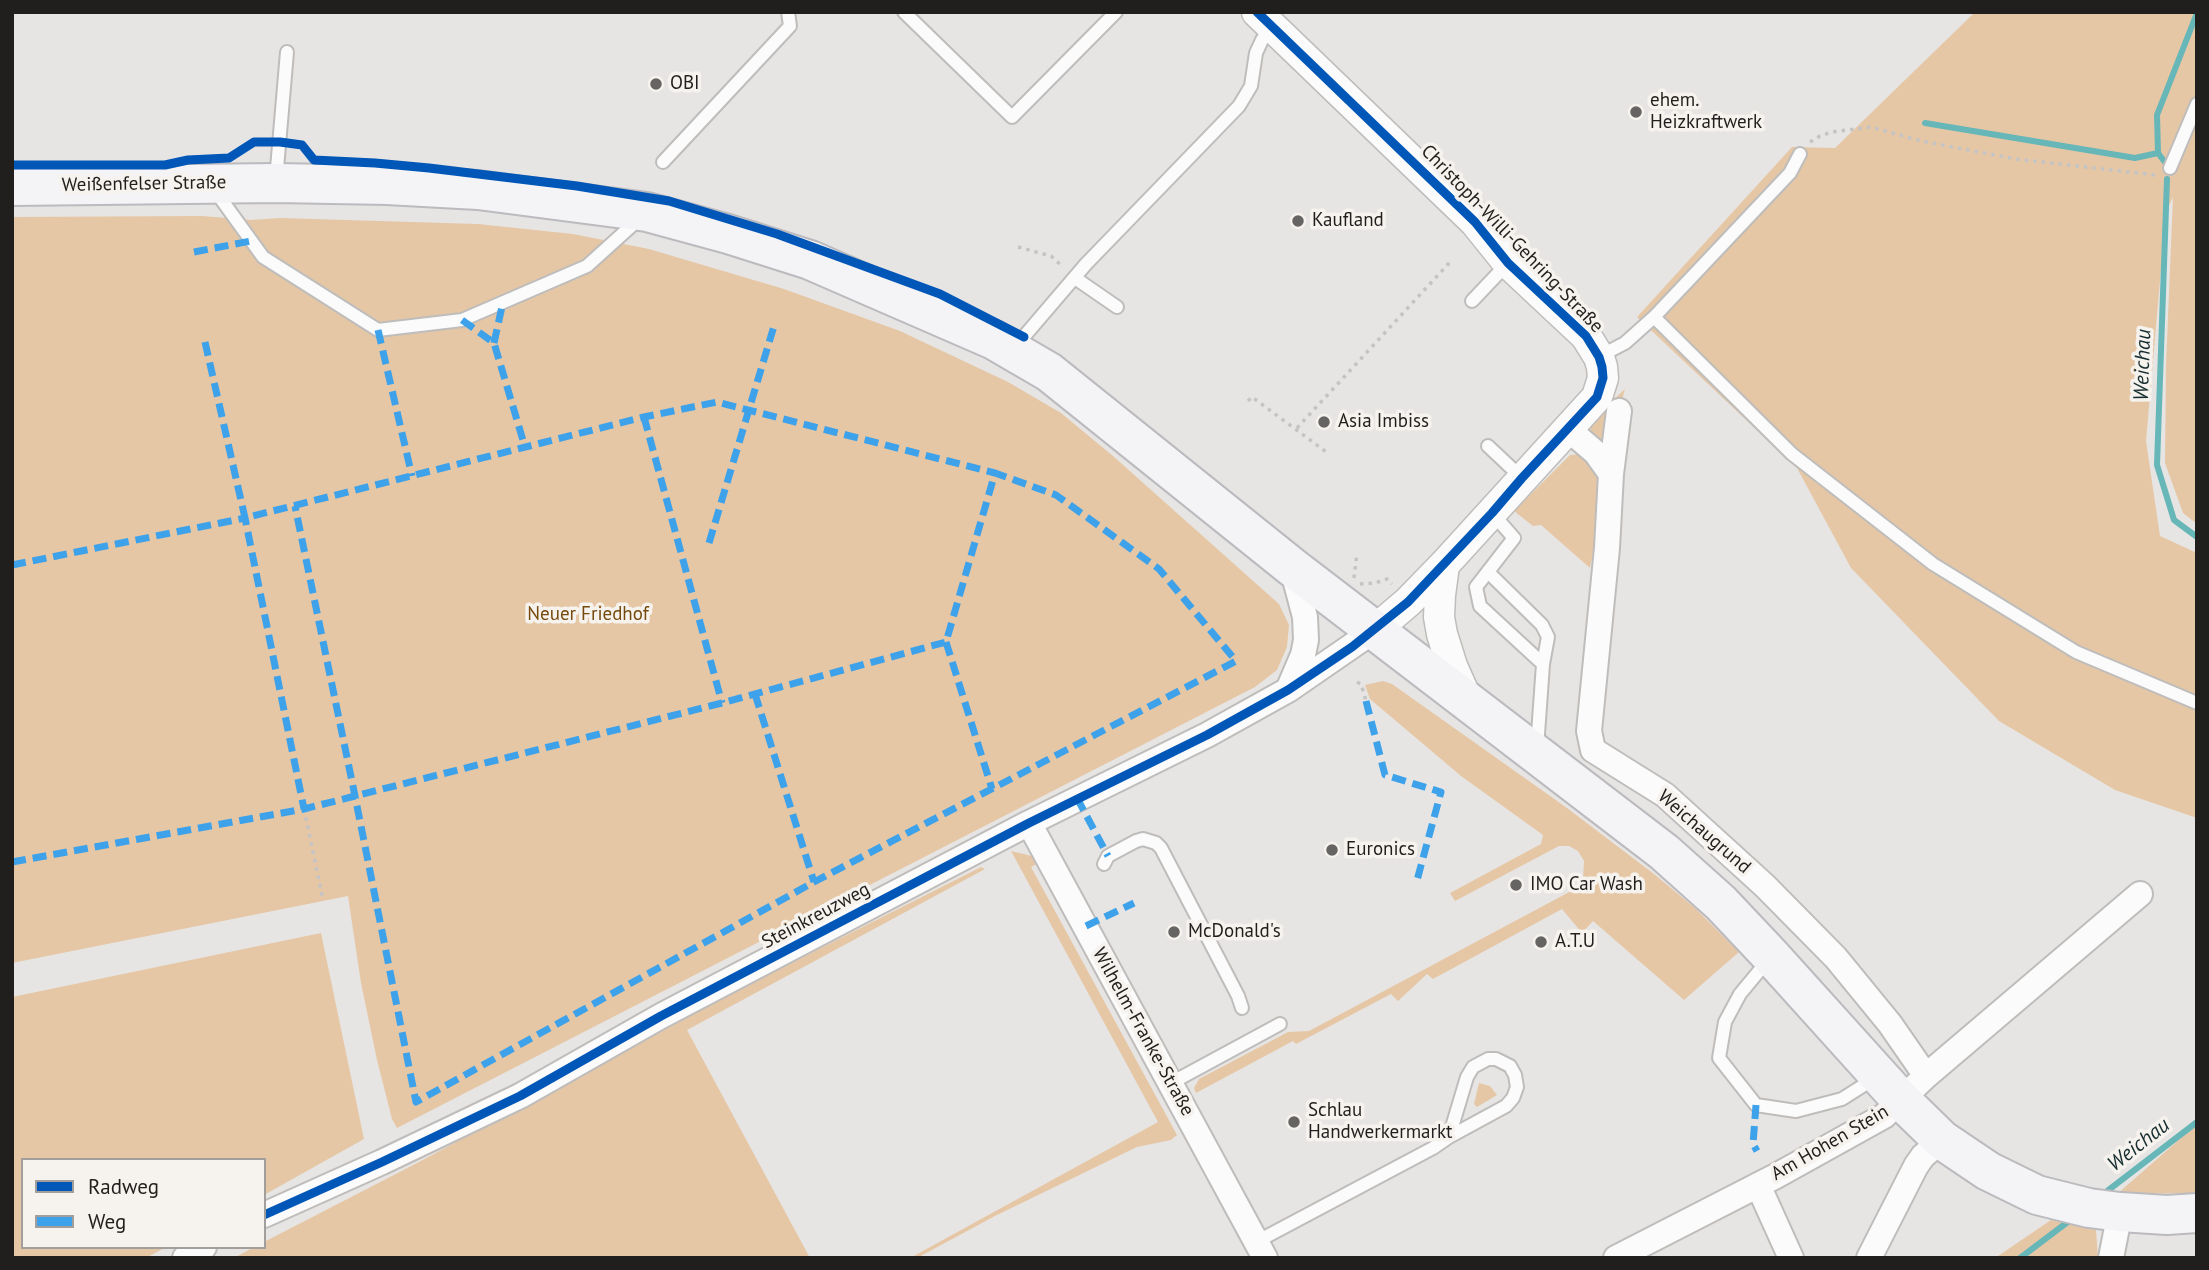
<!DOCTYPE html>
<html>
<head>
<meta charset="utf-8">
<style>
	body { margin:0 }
	#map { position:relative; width:2209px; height:1270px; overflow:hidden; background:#e7e5e3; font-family:"PT Sans",sans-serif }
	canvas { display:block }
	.frame { position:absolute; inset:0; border:14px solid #211f1e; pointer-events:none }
	.legend { position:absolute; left:21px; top:1158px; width:245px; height:91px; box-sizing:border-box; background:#f6f2ee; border:2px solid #a19e9b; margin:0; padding:9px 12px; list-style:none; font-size:21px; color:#211f1e }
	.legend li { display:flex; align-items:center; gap:14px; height:35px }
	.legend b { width:35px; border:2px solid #a19e9b }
</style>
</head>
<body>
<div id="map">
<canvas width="2209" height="1270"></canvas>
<div class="frame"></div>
<ul class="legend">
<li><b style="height:9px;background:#0057b8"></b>Radweg</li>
<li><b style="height:9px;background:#3ea2ea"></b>Weg</li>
</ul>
</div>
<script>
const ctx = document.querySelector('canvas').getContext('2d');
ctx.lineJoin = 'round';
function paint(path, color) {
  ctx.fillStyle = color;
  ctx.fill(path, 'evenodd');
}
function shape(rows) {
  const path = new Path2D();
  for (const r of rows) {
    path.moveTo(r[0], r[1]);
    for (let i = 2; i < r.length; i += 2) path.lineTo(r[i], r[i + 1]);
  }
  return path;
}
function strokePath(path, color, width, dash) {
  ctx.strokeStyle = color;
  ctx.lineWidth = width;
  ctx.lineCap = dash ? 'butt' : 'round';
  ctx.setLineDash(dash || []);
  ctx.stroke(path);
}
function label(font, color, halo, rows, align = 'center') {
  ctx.font = font + ' "PT Sans",sans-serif';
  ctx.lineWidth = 7;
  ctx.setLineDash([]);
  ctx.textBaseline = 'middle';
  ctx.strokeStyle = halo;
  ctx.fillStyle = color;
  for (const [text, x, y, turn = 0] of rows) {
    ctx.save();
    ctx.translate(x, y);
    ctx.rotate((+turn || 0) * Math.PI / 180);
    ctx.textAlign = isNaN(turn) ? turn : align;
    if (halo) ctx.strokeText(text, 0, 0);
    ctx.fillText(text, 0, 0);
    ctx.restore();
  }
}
paint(shape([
	[1975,12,2197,12,2197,524,2183,513,2165,463,2166,364,2173,197,2166,212,2146,441,2160,536,2197,553,2197,818,2115,790,1999,721,1851,568,1797,468,1637,317,1792,147,1835,148],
	[202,216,251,220,280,218,478,224,573,234,649,249,784,289,900,331,1008,382,1061,413,1113,456,1279,604,1289,625,1287,647,1277,670,1255,687,397,1128,392,1119,377,1060,361,983,348,896,12,963,12,217],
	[1625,389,1610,443,1599,444,1592,436,1590,426,1598,414],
	[1582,454,1597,464,1604,496,1590,568,1541,525,1533,526,1514,511,1570,455],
	[1383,681,1392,684,1567,808,1654,874,1695,908,1739,952,1684,1000,1593,921,1582,933,1562,909,1433,979,1427,974,1398,1001,1391,994,1296,1044,1293,1041,1196,1093,1194,1088,1199,1079,1288,1032,1309,1031,1573,890,1583,880,1584,861,1578,851,1569,846,1559,846,1455,901,1450,893,1541,844,1543,835,1461,776,1370,699,1365,685],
	[1011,851,1032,856,1039,863,1031,867,1177,1135,1171,1140,1137,1147,995,1216,917,1258,910,1258,1158,1122],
	[981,867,985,869,687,1030,810,1258,234,1258,254,1247,264,1247,264,1242,419,1162,744,987],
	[321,933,364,1139,264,1195,264,1160,23,1160,23,1247,166,1247,146,1258,12,1258,12,997],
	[1479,1083,1490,1086,1497,1095,1477,1107,1474,1104],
	[2197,1124,2197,1193,2117,1194],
	[2051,1220,2096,1230,2098,1258,1995,1258]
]), '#e5c7a6');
strokePath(shape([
	[1925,123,2135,158,2158,153],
	[2164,161,2158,153,2157,115,2197,13],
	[2167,179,2157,465,2174,520,2197,537],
	[2102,1195,2197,1122],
	[2020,1258,2069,1221]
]), '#67b6b8', 6);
const service = shape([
	[904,12,1012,117,1116,12],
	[663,162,790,26,788,12],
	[2170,168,2197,104],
	[276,180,287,52],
	[216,192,263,257,378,330,462,320,587,266,639,219],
	[1075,278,1117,307],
	[1472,301,1508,263],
	[1654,317,1792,454,1933,564,2076,652,2197,703],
	[1015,347,1086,264,1239,106,1251,86,1256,53,1262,40,1272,26],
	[1600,356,1625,343,1654,317,1790,173,1800,154],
	[1488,446,1522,478],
	[1492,513,1514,538,1476,587,1480,606,1543,664],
	[1488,572,1542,625,1548,637,1543,664,1537,748],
	[1104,864,1108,856,1136,841,1143,839,1156,843,1161,848,1238,996,1242,1008],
	[1769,959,1740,994,1725,1022,1719,1058,1756,1105,1796,1111,1842,1099,1875,1078],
	[1171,1083,1280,1024],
	[1256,1242,1433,1148,1449,1137,1506,1106,1513,1098,1517,1087,1515,1075,1510,1066,1496,1059,1488,1059,1473,1067,1467,1077,1449,1137]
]);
const minor = shape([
	[1568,429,1596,453,1611,474],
	[1288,690,1303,655,1306,640,1305,617,1292,568],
	[1029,823,1265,1258],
	[1926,1076,2140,894],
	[1758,1185,1791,1258],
	[264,1215,382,1162,520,1096,661,1016,1029,823,1207,735,1288,690,1375,630],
	[185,1258,204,1247],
	[1616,1258,1776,1176,1884,1116,1926,1076,1890,1024,1836,958,1765,886,1665,795,1593,750,1589,731,1607,548,1611,474,1619,411],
	[1869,1258,1916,1166,1923,1156,1942,1140],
	[2111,1258,2120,1212]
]);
const tertiary = shape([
	[1257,12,1475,222,1508,263,1586,336,1599,357,1602,367,1603,378,1597,397,1444,565,1408,602,1375,630],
	[1444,565,1440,595,1439,617,1442,634,1452,666,1468,702]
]);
const primary = shape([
	[12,186,276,183,387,185,478,190,647,212,728,234,810,260,994,340,1049,372,1292,567,1664,852,1721,903,1771,956,1901,1100,1942,1140,1988,1171,2037,1195,2089,1208,2120,1212,2167,1215,2197,1213]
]);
strokePath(service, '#bfbdbb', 16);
strokePath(minor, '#bfbdbb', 28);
strokePath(tertiary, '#bfbdbb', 33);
strokePath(primary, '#bbbabe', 42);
strokePath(shape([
	[1810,142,1820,136,1832,132,1871,127,1921,141,2016,159,2155,175],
	[1018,247,1051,256,1063,267],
	[1248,401,1252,397,1329,454],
	[1297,428,1440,273,1450,262,1448,259],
	[1354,578,1357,553],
	[1360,584,1375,583,1387,579,1392,584],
	[1357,682,1361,684,1366,701],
	[304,809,323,900]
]), '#c5c4c4', 3.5, [3.5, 5]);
strokePath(service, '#fbfbfb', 12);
strokePath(minor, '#fbfbfb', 24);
strokePath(tertiary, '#fbfbfb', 30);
strokePath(primary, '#f4f3f6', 38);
strokePath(shape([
	[194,252,251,241],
	[462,320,494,343,525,447],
	[378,330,412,476],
	[205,342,245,518,644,417,717,402,995,473],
	[494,343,503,302],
	[644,417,722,703],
	[709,543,774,326],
	[12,565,245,518,304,809],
	[946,642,992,789],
	[755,694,814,882],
	[1366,701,1385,775,1441,792,1416,884],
	[1077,798,1108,856],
	[12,862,304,809,355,796,722,703,946,642,995,473,1056,495,1159,569,1236,661,814,882,416,1102,355,796,295,506],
	[1086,926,1134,903],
	[1756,1105,1753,1144,1757,1151]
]), '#3ea2ea', 7, [14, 7]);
strokePath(shape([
	[12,165,165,165,188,160,229,158,254,142,280,142,302,145,314,160,375,163,429,168,577,186,669,201,777,234,940,294,1024,337],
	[264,1215,382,1162,520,1096,661,1016,1029,823,1207,735,1288,690,1352,647,1408,602,1492,513,1522,478,1597,397,1603,378,1602,367,1599,357,1586,336,1508,263,1475,222,1257,12]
]), '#0057b8', 9);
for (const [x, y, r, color] of [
	[656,84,7,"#666463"],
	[1636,112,7,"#666463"],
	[1298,221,7,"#666463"],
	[1324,422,7,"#666463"],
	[1332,850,7,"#666463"],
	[1516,885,7,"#666463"],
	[1174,932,7,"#666463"],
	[1541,942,7,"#666463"],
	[1294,1122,7,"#666463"]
]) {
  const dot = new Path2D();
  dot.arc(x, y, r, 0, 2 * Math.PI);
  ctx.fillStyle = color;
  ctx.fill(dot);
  strokePath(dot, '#f6f2ee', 2.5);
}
label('19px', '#211f1e', '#f6f2ee', [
	["OBI",670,84],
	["ehem.",1650,101],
	["Heizkraftwerk",1650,123],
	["Kaufland",1312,221],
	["Asia Imbiss",1338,422],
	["Euronics",1346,850],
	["IMO Car Wash",1530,885],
	["McDonald's",1188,932],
	["A.T.U",1555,942],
	["Schlau",1308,1111],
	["Handwerkermarkt",1308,1133]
], 'left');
label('19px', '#211f1e', '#f6f2ee', [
	["Weißenfelser Straße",144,184,-1],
	["Christoph-Willi-Gehring-Straße",1512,239,46],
	["Weichaugrund",1704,832,41],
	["Steinkreuzweg",816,916,-28],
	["Wilhelm-Franke-Straße",1143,1032,61],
	["Am Hohen Stein",1830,1143,-30]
]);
label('19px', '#764a0e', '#f6f2ee', [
	["Neuer Friedhof",588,615]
]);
label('italic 21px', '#162e2f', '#f6f2ee', [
	["Weichau",2143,365,-88],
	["Weichau",2139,1145,-38]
]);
</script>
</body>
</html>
